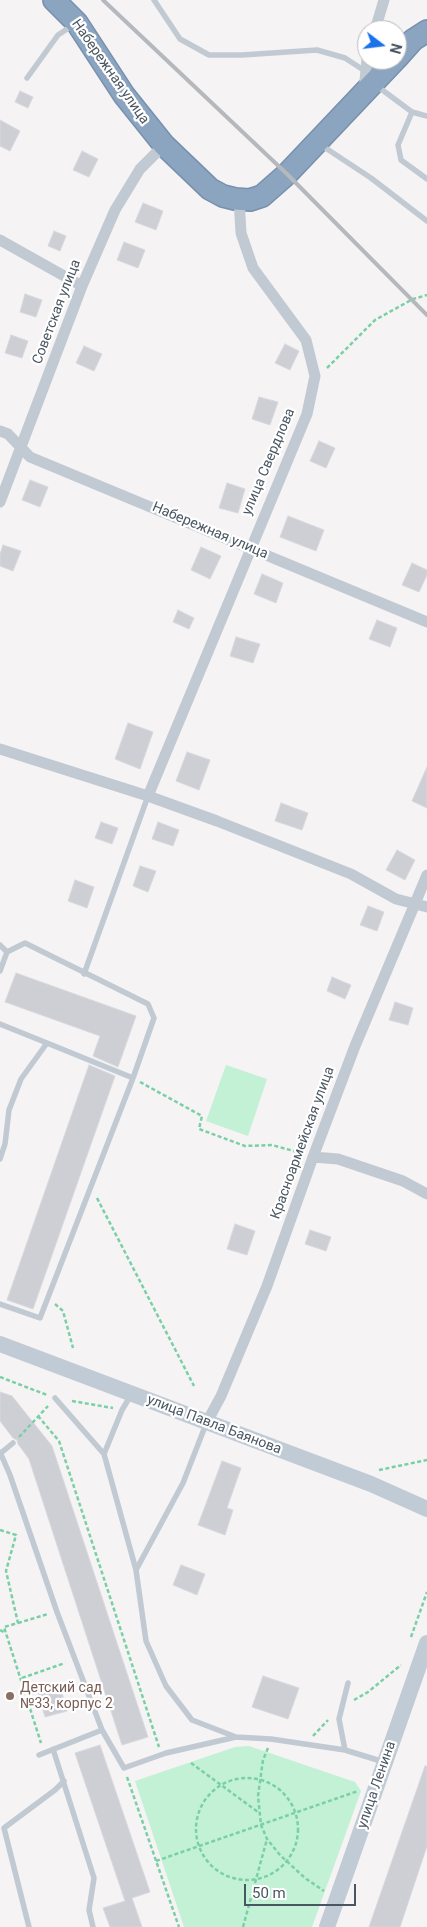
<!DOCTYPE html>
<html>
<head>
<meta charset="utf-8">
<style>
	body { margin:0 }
	#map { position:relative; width:427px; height:1927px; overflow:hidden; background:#f5f3f3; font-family:Roboto,sans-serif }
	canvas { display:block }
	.north { position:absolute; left:357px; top:20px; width:50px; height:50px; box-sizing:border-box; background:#fff; border:1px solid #b7bbc0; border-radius:50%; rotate:105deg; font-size:14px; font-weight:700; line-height:20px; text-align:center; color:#4a5661 }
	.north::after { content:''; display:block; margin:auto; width:18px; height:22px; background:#1a73e8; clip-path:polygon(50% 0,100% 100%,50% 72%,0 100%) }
	.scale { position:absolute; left:244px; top:1884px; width:112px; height:22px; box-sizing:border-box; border:2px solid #4a5661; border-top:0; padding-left:6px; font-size:15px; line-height:18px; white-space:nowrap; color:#4a5661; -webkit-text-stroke:4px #fff; paint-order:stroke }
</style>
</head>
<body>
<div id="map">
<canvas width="427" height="1927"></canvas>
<div class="north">N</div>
<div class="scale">50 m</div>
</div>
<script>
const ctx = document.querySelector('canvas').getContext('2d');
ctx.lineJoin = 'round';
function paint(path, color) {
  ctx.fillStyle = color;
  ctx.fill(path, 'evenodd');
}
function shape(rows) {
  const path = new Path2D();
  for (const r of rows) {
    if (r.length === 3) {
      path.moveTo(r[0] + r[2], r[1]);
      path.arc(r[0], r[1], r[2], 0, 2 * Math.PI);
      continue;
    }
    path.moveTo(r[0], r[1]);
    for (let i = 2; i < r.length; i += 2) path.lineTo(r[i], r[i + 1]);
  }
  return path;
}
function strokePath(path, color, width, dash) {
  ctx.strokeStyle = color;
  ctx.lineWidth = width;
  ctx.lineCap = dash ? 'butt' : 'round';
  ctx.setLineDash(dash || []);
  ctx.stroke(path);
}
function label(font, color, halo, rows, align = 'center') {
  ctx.font = font + ' Roboto,sans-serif';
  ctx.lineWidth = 4.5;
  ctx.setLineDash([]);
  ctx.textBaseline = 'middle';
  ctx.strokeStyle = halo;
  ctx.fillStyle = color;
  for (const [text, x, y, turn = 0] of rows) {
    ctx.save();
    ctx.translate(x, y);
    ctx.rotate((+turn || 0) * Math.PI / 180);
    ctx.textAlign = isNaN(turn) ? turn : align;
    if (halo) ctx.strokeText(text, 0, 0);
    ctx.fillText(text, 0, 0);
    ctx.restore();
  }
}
paint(shape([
	[226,1065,267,1079,248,1136,206,1121],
	[249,1746,355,1782,361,1791,312,1927,184,1927,135,1781,235,1747]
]), '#c3f1d5');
const building = shape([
	[20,91,33,97,28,108,15,102,20,91],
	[0,120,20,131,10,151,0,146,0,120],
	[82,151,98,159,89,177,73,170,82,151],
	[143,203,163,211,156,230,135,222,143,203],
	[54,231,66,236,60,251,48,246,54,231],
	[124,242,145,250,138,268,117,260,124,242],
	[25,294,42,300,36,317,20,312,25,294],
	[11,335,28,341,22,358,5,353,11,335],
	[285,344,299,351,290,370,275,363,285,344],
	[84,346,102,354,94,371,76,363,84,346],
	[259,397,278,402,270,425,252,419,259,397],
	[319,441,335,448,326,468,310,461,319,441],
	[30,480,48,487,40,507,22,500,30,480],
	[227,483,245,489,238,513,219,508,227,483],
	[288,516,324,530,316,551,280,537,288,516],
	[3,545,21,551,13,571,0,566,0,554,3,545],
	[201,547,221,556,210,579,191,570,201,547],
	[412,563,427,570,427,575,419,592,402,585,412,563],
	[262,574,283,583,276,603,254,594,262,574],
	[178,610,194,618,189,629,173,622,178,610],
	[377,620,397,628,390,647,369,639,377,620],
	[236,637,260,644,253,663,230,656,236,637],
	[128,723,153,732,140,769,115,759,128,723],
	[187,752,210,760,199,790,176,781,187,752],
	[427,767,427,808,412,801,427,767],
	[281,803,308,813,302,830,275,821,281,803],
	[101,822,118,828,112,844,95,838,101,822],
	[158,822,179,830,173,846,152,839,158,822],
	[397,850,415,860,405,880,386,870,397,850],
	[140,866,156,871,148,892,133,886,140,866],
	[75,880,94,887,87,908,68,901,75,880],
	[368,906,384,912,377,931,360,925,368,906],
	[16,973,136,1016,118,1067,93,1056,100,1036,5,1002,16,973],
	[332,977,351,985,345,999,327,991,332,977],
	[395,1002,413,1008,408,1025,389,1020,395,1002],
	[89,1065,115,1076,33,1309,7,1300,89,1065],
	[235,1224,255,1231,247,1255,227,1249,235,1224],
	[310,1230,331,1237,326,1251,305,1244,310,1230],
	[0,1392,12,1396,52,1446,148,1737,122,1745,29,1459,18,1444,17,1440,13,1438,0,1421,0,1392],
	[222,1461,241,1468,227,1508,233,1510,225,1535,198,1525,222,1461],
	[181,1565,205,1574,197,1595,173,1585,181,1565],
	[263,1676,299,1688,288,1719,252,1707,263,1676],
	[60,1686,67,1711,45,1717,38,1693,60,1686],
	[100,1745,150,1892,132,1898,142,1927,110,1927,103,1908,125,1901,75,1753,100,1745],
	[425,1766,427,1766,427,1846,400,1927,369,1927,425,1766]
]);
paint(building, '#cdcfd5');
strokePath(building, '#d7d9de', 1);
const highway = shape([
	[54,0,77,23,124,95,164,145,210,189,223,196,235,199,250,200,262,196,287,174,395,60],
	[397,58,413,40,427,31]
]);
strokePath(highway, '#7690ad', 24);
strokePath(shape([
	[327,368,375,320,413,299,427,295],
	[140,1082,202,1116,199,1129,245,1146,272,1145,301,1153],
	[97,1198,194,1386],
	[55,1304,63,1311,73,1348],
	[0,1377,47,1395],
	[72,1401,113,1408],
	[38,1416,59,1441,159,1747],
	[19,1437,48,1406],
	[379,1470,427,1460],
	[0,1530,16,1535,6,1571,18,1623,4,1627,41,1743],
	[18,1623,48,1614],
	[0,1630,6,1633],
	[411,1637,427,1592],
	[22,1678,65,1663],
	[354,1700,368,1692,401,1665],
	[313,1736,328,1720],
	[268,1748,263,1760,258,1796,261,1825,267,1839,280,1855,305,1878,324,1891],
	[191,1763,258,1812],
	[127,1777,179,1927],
	[247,1829,51],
	[156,1861,358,1791],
	[243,1927,267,1839]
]), '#7ad0a6', 2.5, [4, 2.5]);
strokePath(shape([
	[154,0,180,39,209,55,242,55,317,50,345,58,365,71],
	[27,78,58,35,73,25],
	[377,86,412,112,427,116],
	[412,112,398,145,401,160,427,179],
	[321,145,371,178,427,221],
	[0,945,7,952],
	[0,971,7,952,25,943,148,1004,154,1018,133,1078,40,1318,0,1304],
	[84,974,148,796],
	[0,1024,47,1043],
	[0,1159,5,1144,9,1110,21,1079,47,1043,133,1078],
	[131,1395,122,1410,104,1454,136,1570],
	[55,1398,104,1454],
	[206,1424,183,1483,136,1570,146,1641,166,1686,192,1720,236,1737],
	[0,1452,10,1475,57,1612,102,1730,39,1755],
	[1,1453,13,1443],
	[348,1683,339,1719,345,1750,384,1762],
	[102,1730,124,1768,166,1753,236,1737,271,1739,345,1750],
	[53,1749,94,1878,89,1910,93,1927],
	[29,1927,4,1828,55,1790,64,1781]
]), '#c1cad2', 5.5);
strokePath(shape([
	[375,30,384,0],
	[364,92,367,59],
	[0,240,82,286],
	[0,431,8,434,30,457,427,622],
	[0,502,82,286,115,210,140,169,164,145],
	[0,749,148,796,217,821,351,874,396,899,427,907],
	[148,796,307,414,315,376,306,340,253,268,241,233,239,199],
	[313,1157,338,1159,403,1181,427,1194],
	[207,1422,221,1396,267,1286,313,1157,355,1046,427,875]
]), '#c1cad2', 11);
strokePath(shape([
	[0,1344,371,1484,427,1509],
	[327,1927,427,1643]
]), '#c1cbd6', 16);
strokePath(highway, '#8ba5c1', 21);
strokePath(shape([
	[103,0,287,174,427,315]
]), '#b5b8bd', 4);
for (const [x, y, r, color] of [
	[10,1696,5,"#8d6e63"]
]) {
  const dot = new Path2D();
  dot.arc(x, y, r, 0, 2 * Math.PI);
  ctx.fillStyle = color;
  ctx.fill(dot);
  strokePath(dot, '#fff', 2);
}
label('14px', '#4a5661', '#fff', [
	["Набережная улица",110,72,55],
	["Советская улица",57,312,-69],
	["улица Свердлова",269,462,-67],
	["Набережная улица",210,531,23],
	["Красноармейская улица",303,1143,-70],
	["улица Павла Баянова",214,1425,21],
	["улица Ленина",377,1785,-71]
]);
label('14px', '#785e54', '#fff', [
	["Детский сад",20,1688],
	["№33, корпус 2",20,1704]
], 'left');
</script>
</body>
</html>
